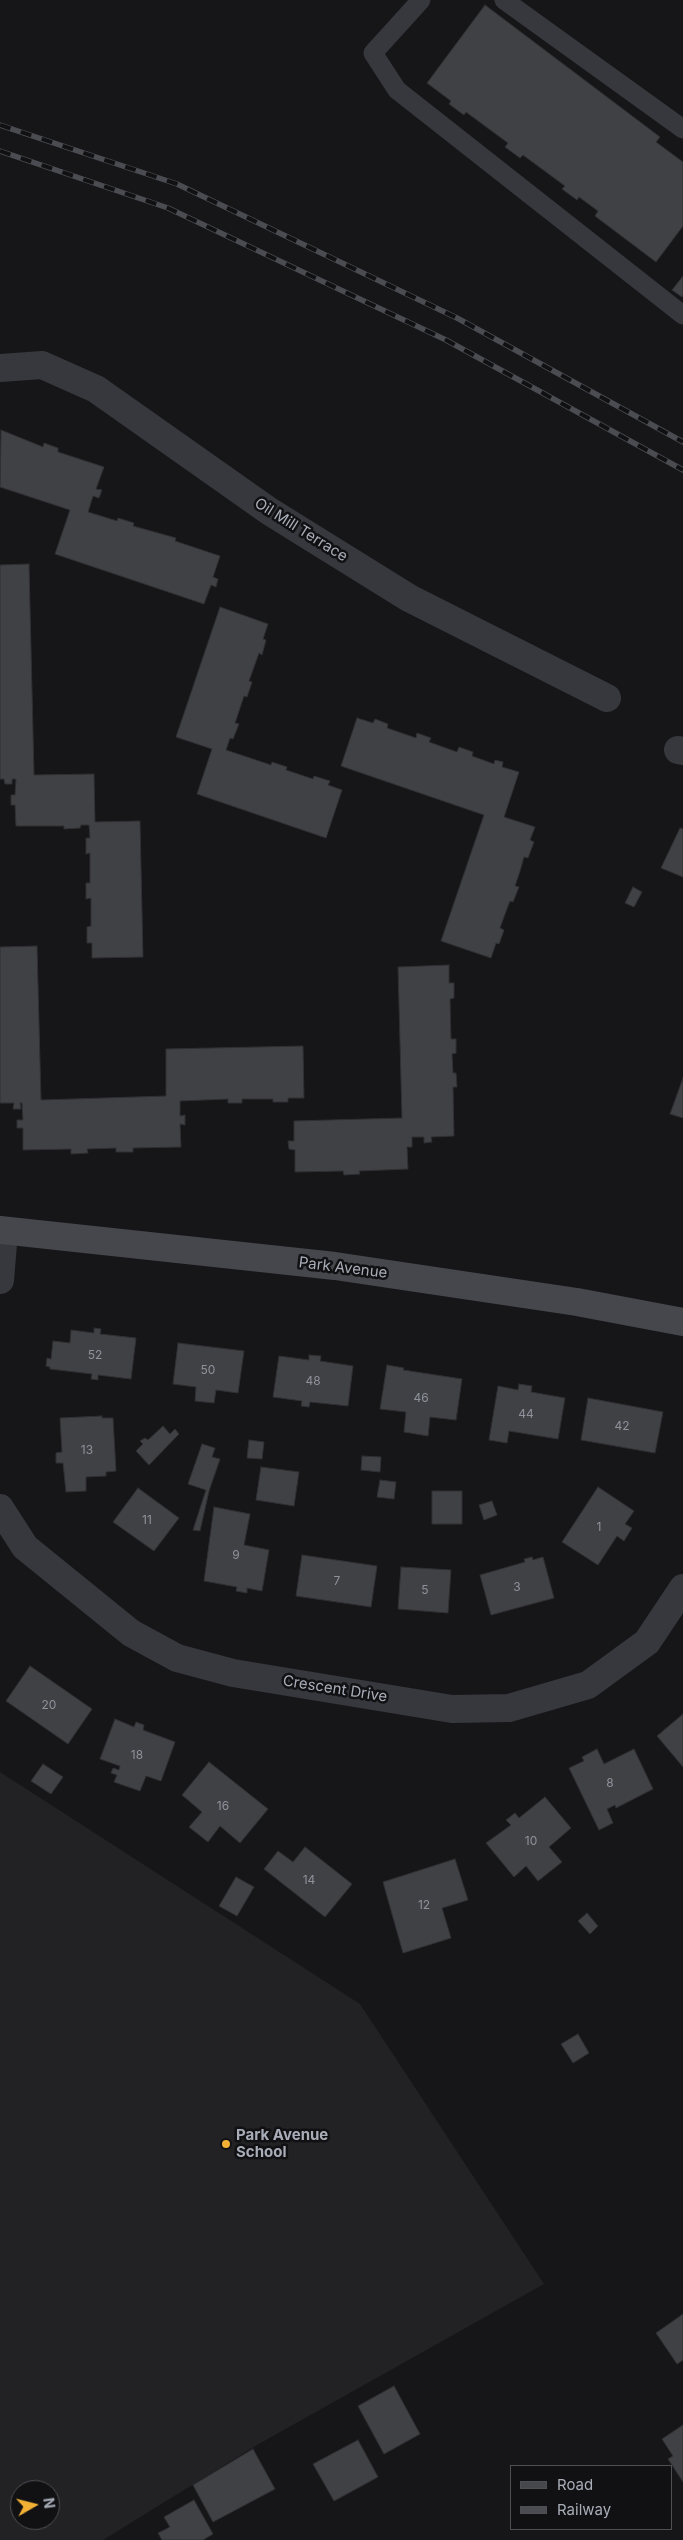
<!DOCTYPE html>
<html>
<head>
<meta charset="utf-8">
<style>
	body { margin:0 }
	#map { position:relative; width:683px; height:2540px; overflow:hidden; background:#161618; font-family:Inter,sans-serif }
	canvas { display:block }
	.legend { position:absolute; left:510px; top:2465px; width:162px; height:65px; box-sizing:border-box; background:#111113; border:1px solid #4d4f55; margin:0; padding:6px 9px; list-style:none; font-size:15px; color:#a8adb8 }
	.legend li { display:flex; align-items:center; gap:10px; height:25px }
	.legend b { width:25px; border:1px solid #4d4f55 }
	.north { position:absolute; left:10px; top:2480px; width:50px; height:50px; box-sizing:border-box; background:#111113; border:1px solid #4d4f55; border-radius:50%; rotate:82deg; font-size:14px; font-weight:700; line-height:20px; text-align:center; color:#a8adb8 }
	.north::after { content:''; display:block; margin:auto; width:18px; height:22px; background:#f2b134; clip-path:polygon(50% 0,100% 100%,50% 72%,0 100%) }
</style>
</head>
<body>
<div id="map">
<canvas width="683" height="2540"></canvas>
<ul class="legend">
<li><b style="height:6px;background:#45474d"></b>Road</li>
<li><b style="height:6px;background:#4a4c52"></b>Railway</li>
</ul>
<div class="north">N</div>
</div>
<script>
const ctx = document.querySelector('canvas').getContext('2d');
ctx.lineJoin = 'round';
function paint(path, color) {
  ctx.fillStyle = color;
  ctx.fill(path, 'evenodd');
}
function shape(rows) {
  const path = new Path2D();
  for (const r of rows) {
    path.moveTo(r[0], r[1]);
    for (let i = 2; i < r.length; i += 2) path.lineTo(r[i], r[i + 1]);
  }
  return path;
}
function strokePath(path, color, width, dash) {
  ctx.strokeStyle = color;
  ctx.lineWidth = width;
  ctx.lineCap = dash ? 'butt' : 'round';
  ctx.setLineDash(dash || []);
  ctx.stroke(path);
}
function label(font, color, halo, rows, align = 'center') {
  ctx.font = font + ' Inter,sans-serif';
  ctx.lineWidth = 5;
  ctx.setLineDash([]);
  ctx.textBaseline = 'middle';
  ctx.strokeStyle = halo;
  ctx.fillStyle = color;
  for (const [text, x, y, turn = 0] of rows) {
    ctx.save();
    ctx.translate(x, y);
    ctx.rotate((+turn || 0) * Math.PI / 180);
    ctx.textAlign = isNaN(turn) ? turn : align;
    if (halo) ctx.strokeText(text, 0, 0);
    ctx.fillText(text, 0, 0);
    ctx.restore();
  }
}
paint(shape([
	[0,1772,360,2004,544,2284,257,2445,103,2540,0,2540],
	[20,2490,50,2490,50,2520,20,2520]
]), '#222225');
const building = shape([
	[485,5,660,137,656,142,683,162,683,226,656,262,595,216,598,211,579,197,577,200,562,189,565,186,523,155,520,158,505,147,508,143,466,112,464,115,449,104,451,101,427,83,485,5],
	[683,276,683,295,682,297,672,290,683,276],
	[1,430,43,447,44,443,58,448,58,452,104,467,96,489,102,490,99,498,93,496,88,512,117,521,118,518,134,523,133,526,176,538,175,541,220,556,213,577,218,579,216,587,211,585,204,604,55,554,70,510,0,487,1,430],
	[29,564,34,775,94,774,95,822,140,821,143,957,92,958,92,943,87,943,87,927,91,926,91,898,86,899,86,883,90,883,90,853,86,854,86,838,90,838,89,825,81,825,80,828,64,829,64,826,16,826,15,805,11,805,11,795,15,795,16,779,12,779,12,784,5,784,4,779,0,779,0,565,29,564],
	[220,607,268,624,263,639,266,640,262,655,259,653,249,681,252,682,247,697,244,696,235,723,239,724,233,739,230,738,226,750,271,765,272,762,287,767,286,770,313,779,314,776,330,781,328,785,342,790,326,838,197,794,212,749,176,737,220,607],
	[357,718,373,723,375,719,388,724,387,728,416,738,417,733,431,738,429,742,457,752,459,747,473,752,472,756,494,764,495,760,503,762,502,767,519,772,504,817,535,827,530,840,534,842,528,858,524,857,520,871,515,886,519,887,513,902,510,901,505,914,500,928,504,930,499,944,496,943,491,958,441,941,484,815,341,766,357,718],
	[680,828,683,829,683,877,661,868,680,828],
	[633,887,642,892,634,907,625,903,633,887],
	[37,946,41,1100,166,1096,166,1049,303,1046,304,1098,288,1098,288,1102,273,1102,273,1099,242,1099,242,1103,228,1103,228,1099,180,1101,180,1116,185,1115,185,1125,180,1124,181,1147,133,1148,133,1152,116,1152,116,1148,87,1149,88,1153,71,1154,71,1149,23,1150,23,1128,17,1128,17,1120,23,1120,22,1103,20,1103,21,1109,13,1109,14,1103,0,1103,0,947,37,946],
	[449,965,449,983,454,983,454,998,450,999,451,1039,456,1039,456,1053,452,1054,453,1073,456,1073,457,1087,453,1087,454,1136,431,1137,432,1142,424,1143,424,1137,412,1137,412,1147,407,1147,408,1169,359,1171,360,1174,344,1175,343,1171,295,1172,295,1150,289,1149,288,1141,294,1141,294,1121,402,1118,398,967,449,965],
	[683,1078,683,1118,670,1114,683,1078],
	[94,1328,101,1329,100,1334,136,1338,131,1379,98,1375,98,1380,91,1379,92,1374,50,1369,50,1367,46,1366,47,1358,51,1359,53,1341,70,1343,71,1330,94,1333,94,1328],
	[178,1343,244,1351,238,1393,216,1390,214,1403,195,1401,196,1387,173,1384,178,1343],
	[309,1355,321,1356,320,1361,353,1366,348,1406,310,1402,309,1407,301,1406,302,1401,273,1397,279,1356,309,1360,309,1355],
	[387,1365,404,1368,403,1370,462,1379,456,1420,430,1417,428,1436,404,1432,406,1412,380,1409,387,1365],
	[519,1384,532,1386,531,1392,565,1398,558,1439,509,1431,507,1443,489,1440,498,1386,518,1390,519,1384],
	[588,1398,663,1412,655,1453,581,1440,588,1398],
	[102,1416,102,1418,113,1418,116,1471,106,1472,106,1476,86,1477,86,1491,66,1492,63,1463,56,1463,56,1453,62,1452,60,1418,102,1416],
	[163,1426,170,1434,175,1429,179,1434,149,1465,136,1451,143,1444,140,1441,145,1438,148,1440,163,1426],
	[249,1440,264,1442,262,1459,247,1458,249,1440],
	[202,1444,215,1448,212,1457,220,1459,209,1491,200,1531,193,1530,206,1490,188,1484,202,1444],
	[362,1456,381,1457,380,1472,361,1470,362,1456],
	[261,1467,299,1472,294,1506,256,1500,261,1467],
	[380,1480,396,1482,394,1499,377,1497,380,1480],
	[598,1487,634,1511,625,1524,632,1528,624,1541,617,1536,598,1565,562,1542,598,1487],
	[138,1488,179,1518,154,1551,113,1522,138,1488],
	[432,1491,462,1491,462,1524,432,1524,432,1491],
	[492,1501,497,1515,484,1520,479,1505,492,1501],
	[214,1507,250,1514,244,1545,269,1550,262,1591,247,1588,247,1593,236,1591,237,1587,204,1581,214,1507],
	[302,1555,377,1566,371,1607,296,1596,302,1555],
	[532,1557,533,1560,543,1557,554,1598,491,1615,480,1575,525,1562,524,1559,532,1557],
	[401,1567,451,1570,448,1613,398,1609,401,1567],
	[30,1666,92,1709,68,1744,6,1701,30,1666],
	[683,1714,683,1767,657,1736,683,1714],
	[115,1719,134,1727,136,1722,144,1725,143,1730,175,1742,161,1781,146,1776,140,1791,114,1782,117,1775,111,1773,113,1768,119,1770,120,1766,100,1759,115,1719],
	[597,1749,604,1764,634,1749,653,1789,616,1808,615,1805,607,1809,613,1823,599,1830,569,1768,584,1761,582,1757,597,1749],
	[209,1762,268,1809,240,1843,220,1826,208,1842,189,1827,202,1812,182,1795,209,1762],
	[43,1764,63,1777,51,1794,31,1781,43,1764],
	[545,1797,571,1828,549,1847,562,1862,538,1881,526,1866,514,1877,486,1843,511,1825,506,1820,515,1813,519,1818,545,1797],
	[305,1847,352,1884,325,1917,264,1869,278,1851,293,1862,305,1847],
	[455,1859,468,1900,442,1908,451,1938,403,1953,383,1882,455,1859],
	[236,1877,254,1887,237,1916,219,1906,236,1877],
	[587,1913,598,1926,590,1934,578,1921,587,1913],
	[578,2034,589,2053,573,2063,561,2044,578,2034],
	[683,2314,683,2360,677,2364,656,2333,683,2314],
	[394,2386,420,2434,384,2454,358,2406,394,2386],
	[683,2425,683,2482,668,2459,673,2456,662,2439,683,2425],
	[358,2440,378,2477,334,2501,313,2464,358,2440],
	[253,2449,275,2489,213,2522,193,2485,253,2449],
	[194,2500,213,2534,203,2540,162,2540,158,2533,170,2527,164,2517,194,2500]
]);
paint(building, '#404145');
strokePath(building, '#303034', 1);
strokePath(shape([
	[421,0,373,53,397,90,683,315],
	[504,0,683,129]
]), '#37383d', 19);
strokePath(shape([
	[0,368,42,365,96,389,269,511,409,598,607,698],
	[678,750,683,751],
	[0,1280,4,1231],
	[0,1508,25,1547,131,1633,177,1658,233,1673,452,1709,509,1708,588,1685,647,1642,683,1588]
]), '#37383d', 28);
strokePath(shape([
	[0,1230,335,1266,577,1302,683,1322]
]), '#45474d', 28);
const rail = shape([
	[0,125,177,184,457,318,683,442],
	[0,151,168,208,446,340,683,470]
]);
strokePath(rail, '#4a4c52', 5.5);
strokePath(rail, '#111113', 4, [11]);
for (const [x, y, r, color] of [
	[226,2144,5,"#f2b134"]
]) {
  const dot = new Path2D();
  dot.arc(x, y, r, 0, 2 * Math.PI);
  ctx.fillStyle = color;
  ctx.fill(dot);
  strokePath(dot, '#111113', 2);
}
label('12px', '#8e929b', null, [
	["52",95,1355],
	["50",208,1370],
	["48",313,1381],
	["46",421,1398],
	["44",526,1414],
	["42",622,1426],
	["13",87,1450],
	["11",147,1520],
	["1",599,1527],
	["9",236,1555],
	["7",337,1581],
	["3",517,1587],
	["5",425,1590],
	["20",49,1705],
	["18",137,1755],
	["8",610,1783],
	["16",223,1806],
	["10",531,1841],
	["14",309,1880],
	["12",424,1905]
]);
label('15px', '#a8adb8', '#111113', [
	["Oil Mill Terrace",301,530,32],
	["Park Avenue",343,1268,7],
	["Crescent Drive",335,1689,9]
]);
label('bold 15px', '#a8adb8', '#111113', [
	["Park Avenue",236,2135],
	["School",236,2152]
], 'left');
</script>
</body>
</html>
